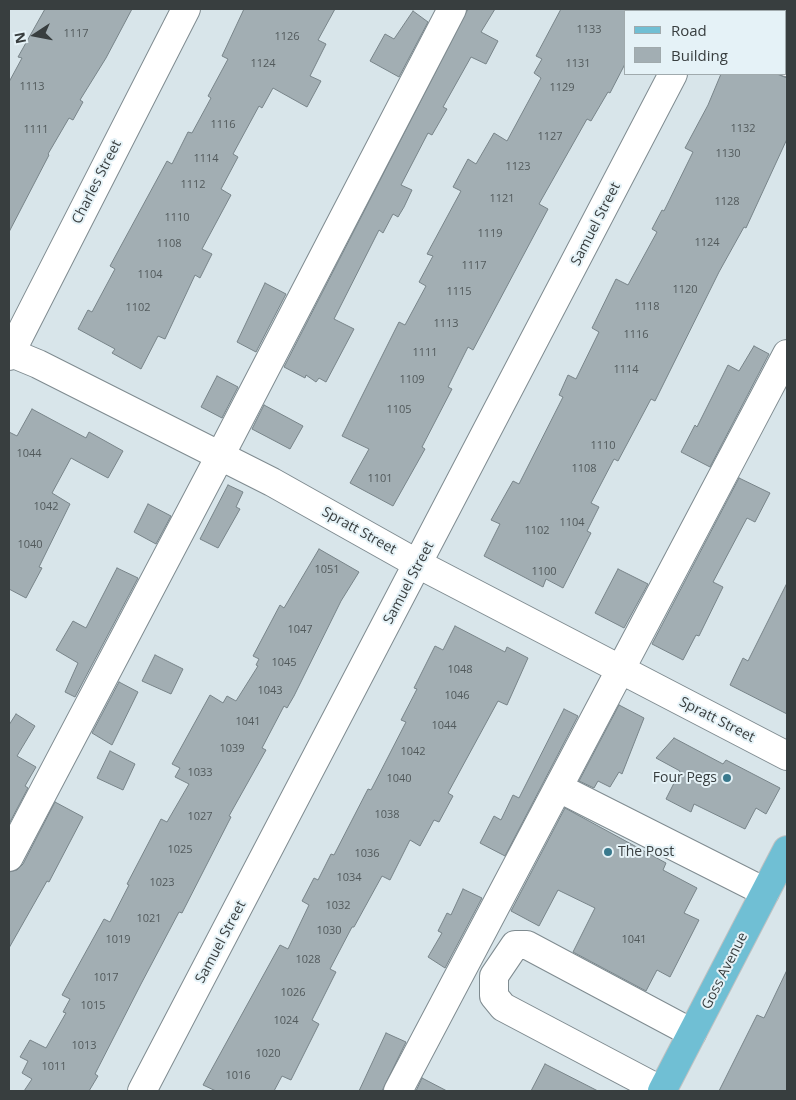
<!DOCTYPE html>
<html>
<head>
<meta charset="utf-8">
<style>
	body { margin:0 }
	#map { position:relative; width:796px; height:1100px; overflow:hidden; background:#d8e5ea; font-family:"Open Sans",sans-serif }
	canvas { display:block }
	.frame { position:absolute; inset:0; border:10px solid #383e3f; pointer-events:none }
	.legend { position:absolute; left:624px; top:10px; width:162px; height:65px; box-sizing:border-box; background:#e5f2f7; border:1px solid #a0aaad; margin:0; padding:6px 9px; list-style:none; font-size:15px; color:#383e3f }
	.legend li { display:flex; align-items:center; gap:10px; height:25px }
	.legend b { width:25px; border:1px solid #a0aaad }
	.north { position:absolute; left:10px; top:10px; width:50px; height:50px; -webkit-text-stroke:4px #e5f2f7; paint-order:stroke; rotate:259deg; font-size:14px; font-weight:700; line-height:20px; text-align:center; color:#383e3f }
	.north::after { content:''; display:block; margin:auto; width:18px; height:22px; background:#383e3f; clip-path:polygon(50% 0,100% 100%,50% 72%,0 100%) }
</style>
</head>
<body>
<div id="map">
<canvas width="796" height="1100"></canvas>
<div class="frame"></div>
<ul class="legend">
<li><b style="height:6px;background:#70bfd4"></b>Road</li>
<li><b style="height:14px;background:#a2aeb3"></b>Building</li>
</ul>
<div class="north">N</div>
</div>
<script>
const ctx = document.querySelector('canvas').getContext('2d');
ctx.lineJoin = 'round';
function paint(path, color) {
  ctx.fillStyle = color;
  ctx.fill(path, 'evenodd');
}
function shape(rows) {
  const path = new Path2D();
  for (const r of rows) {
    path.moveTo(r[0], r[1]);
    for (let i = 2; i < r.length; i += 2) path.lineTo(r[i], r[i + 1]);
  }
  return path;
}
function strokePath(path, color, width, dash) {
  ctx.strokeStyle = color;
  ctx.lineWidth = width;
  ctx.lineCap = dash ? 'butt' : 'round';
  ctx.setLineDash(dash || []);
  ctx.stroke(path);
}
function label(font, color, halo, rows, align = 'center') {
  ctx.font = font + ' "Open Sans",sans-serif';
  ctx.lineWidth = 4;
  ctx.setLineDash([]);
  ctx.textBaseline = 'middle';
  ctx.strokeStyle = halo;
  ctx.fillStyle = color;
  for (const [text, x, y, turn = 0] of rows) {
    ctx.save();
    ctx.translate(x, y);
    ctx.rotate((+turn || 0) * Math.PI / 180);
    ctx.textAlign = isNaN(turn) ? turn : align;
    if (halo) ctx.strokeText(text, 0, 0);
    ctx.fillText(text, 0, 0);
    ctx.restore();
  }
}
const building = shape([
	[45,9,132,9,106,58,80,100,83,102,73,120,69,118,48,154,49,155,9,232,9,82,22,58,18,57,45,9],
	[244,9,335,9,318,40,326,44,310,76,321,81,307,107,273,88,262,108,259,106,233,154,238,157,221,189,231,195,202,249,212,254,200,278,195,275,165,339,158,336,141,369,112,353,115,349,78,329,88,310,92,312,115,269,110,266,167,161,172,164,188,132,192,133,211,98,208,96,228,59,222,56,244,9],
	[468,9,495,9,481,32,498,41,486,64,471,57,443,107,447,109,432,135,428,133,401,185,412,190,404,207,398,217,393,214,383,233,379,230,334,319,354,329,326,382,319,378,316,382,306,375,305,378,284,367,468,9],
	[561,9,625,9,625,64,610,93,608,92,591,121,587,119,539,204,548,209,473,350,468,347,448,387,452,389,422,447,425,449,393,506,350,483,369,449,342,436,399,322,405,325,426,286,419,282,433,256,427,254,461,191,453,187,468,159,476,164,494,133,507,141,541,78,534,73,542,59,536,56,561,9],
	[413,11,428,22,399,77,370,61,385,34,394,39,413,11],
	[721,74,777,74,787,78,787,139,746,228,744,227,719,272,655,401,651,399,618,461,614,459,591,503,599,507,587,531,591,533,563,588,546,579,543,587,484,556,500,524,491,520,513,481,519,484,563,397,559,395,568,375,576,379,599,332,592,328,616,279,628,285,657,232,652,229,662,210,664,211,693,152,685,148,708,105,721,74],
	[265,283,286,294,256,352,237,342,265,283],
	[754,346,769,354,710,467,681,452,695,425,697,427,728,365,739,371,754,346],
	[217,376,238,387,222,418,201,407,217,376],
	[264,405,303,426,290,449,252,429,264,405],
	[32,409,86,438,89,432,123,451,108,478,71,458,52,493,70,504,39,567,42,568,26,598,9,589,9,432,17,436,32,409],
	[739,478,770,493,755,522,747,518,713,582,723,587,699,636,696,635,683,660,652,644,739,478],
	[228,485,243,492,236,507,240,509,218,548,200,539,228,485],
	[148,504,171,516,156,544,134,532,148,504],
	[319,549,359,572,341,601,294,696,287,708,284,706,262,748,266,750,229,816,231,817,182,913,179,912,141,984,95,1074,98,1076,89,1091,24,1091,32,1079,22,1073,28,1061,20,1057,30,1040,46,1048,66,1013,63,1012,70,999,62,995,104,919,110,922,129,885,127,884,161,819,167,822,189,784,175,777,180,768,172,764,210,695,223,703,227,696,236,701,258,666,256,665,259,659,253,656,280,605,284,608,319,549],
	[117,568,138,578,75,697,65,692,78,663,56,650,73,621,86,628,117,568],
	[618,569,648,584,624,628,595,613,618,569],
	[787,583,787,714,730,685,743,658,748,661,787,583],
	[455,626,505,652,507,647,528,658,507,705,498,701,448,793,453,796,439,822,434,820,420,846,410,840,390,880,382,876,354,927,352,927,330,969,336,972,312,1020,319,1024,291,1080,282,1076,274,1091,216,1091,203,1085,280,945,288,949,309,905,302,901,314,878,318,880,331,854,334,855,368,789,371,790,387,759,406,722,401,720,417,689,414,688,435,646,443,650,455,626],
	[155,655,183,669,171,694,142,681,155,655],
	[119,682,138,692,112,745,92,733,119,682],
	[619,705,644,718,622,774,619,772,610,787,598,781,594,788,579,781,619,705],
	[564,709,578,716,505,856,480,843,494,816,501,820,513,795,519,798,564,709],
	[16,714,35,726,17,756,36,767,25,786,28,788,9,824,9,725,16,714],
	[674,738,723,764,726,760,780,788,766,814,756,808,745,829,694,804,691,812,666,799,680,771,656,758,674,738],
	[110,751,135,764,123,790,97,778,110,751],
	[55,802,83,817,49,882,47,881,9,948,9,872,17,870,23,864,55,802],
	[565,808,666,863,663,870,697,888,684,913,699,920,670,977,657,970,646,991,573,952,595,908,558,890,539,926,511,911,565,808],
	[463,889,482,898,445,968,428,957,442,933,438,931,447,913,451,915,463,889],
	[787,970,787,1091,719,1091,757,1015,764,1018,787,970],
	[386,1033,406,1042,382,1091,359,1091,386,1033],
	[545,1064,598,1091,531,1091,545,1064],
	[422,1078,447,1091,416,1091,422,1078]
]);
paint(building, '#a2aeb3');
strokePath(building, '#788489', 1);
const minor = shape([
	[706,11,707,9],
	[785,61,787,62],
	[9,352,38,364,272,482,418,564,787,756],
	[9,356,186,9],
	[559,788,765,892],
	[9,857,220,456,452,9],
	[142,1091,673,74],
	[398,1091,787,354],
	[662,1091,503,1007,494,996,494,976,515,945,527,945,692,1033]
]);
const major = shape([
	[662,1091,787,850]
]);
strokePath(minor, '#7f8b90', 30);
strokePath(major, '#bfc1c2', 30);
strokePath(minor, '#fff', 28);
strokePath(major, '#70bfd4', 28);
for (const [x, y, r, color] of [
	[727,778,5,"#39798d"],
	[608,852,5,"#39798d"]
]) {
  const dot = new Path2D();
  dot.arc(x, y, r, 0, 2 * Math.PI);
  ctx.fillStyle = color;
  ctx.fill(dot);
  strokePath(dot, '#e5f2f7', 2);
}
label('11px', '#525a5c', null, [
	["1133",589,30],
	["1117",76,34],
	["1126",287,37],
	["1124",263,64],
	["1131",578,64],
	["1113",32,87],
	["1129",562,88],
	["1116",223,125],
	["1132",743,129],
	["1111",36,130],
	["1127",550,137],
	["1130",728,154],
	["1114",206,159],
	["1123",518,167],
	["1112",193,185],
	["1121",502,199],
	["1128",727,202],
	["1110",177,218],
	["1119",490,234],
	["1124",707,243],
	["1108",169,244],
	["1117",474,266],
	["1104",150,275],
	["1120",685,290],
	["1115",459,292],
	["1118",647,307],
	["1102",138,308],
	["1113",446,324],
	["1116",636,335],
	["1111",425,353],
	["1114",626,370],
	["1109",412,380],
	["1105",399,410],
	["1110",603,446],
	["1044",29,454],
	["1108",584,469],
	["1101",380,479],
	["1042",46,507],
	["1104",572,523],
	["1102",537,531],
	["1040",30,545],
	["1051",327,570],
	["1100",544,572],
	["1047",300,630],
	["1045",284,663],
	["1048",460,670],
	["1043",270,691],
	["1046",457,696],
	["1041",248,722],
	["1044",444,726],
	["1039",232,749],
	["1042",413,752],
	["1033",200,773],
	["1040",399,779],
	["1038",387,815],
	["1027",200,817],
	["1025",180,850],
	["1036",367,854],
	["1034",349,878],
	["1023",162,883],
	["1032",338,906],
	["1021",149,919],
	["1030",329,931],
	["1019",118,940],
	["1041",634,940],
	["1028",308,960],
	["1017",106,978],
	["1026",293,993],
	["1015",93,1006],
	["1024",286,1021],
	["1013",84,1046],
	["1020",268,1054],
	["1011",54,1067],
	["1016",238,1076]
]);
label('14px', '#383e3f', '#e5f2f7', [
	["Charles Street",97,182,-63],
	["Samuel Street",596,224,-63],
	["Spratt Street",359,531,29],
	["Samuel Street",409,583,-62],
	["Spratt Street",717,720,27],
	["Samuel Street",221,942,-62],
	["Goss Avenue",725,971,-63]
]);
label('14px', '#383e3f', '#e5f2f7', [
	["Four Pegs",717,778],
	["The Post",618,852,"left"]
], 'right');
</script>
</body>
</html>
